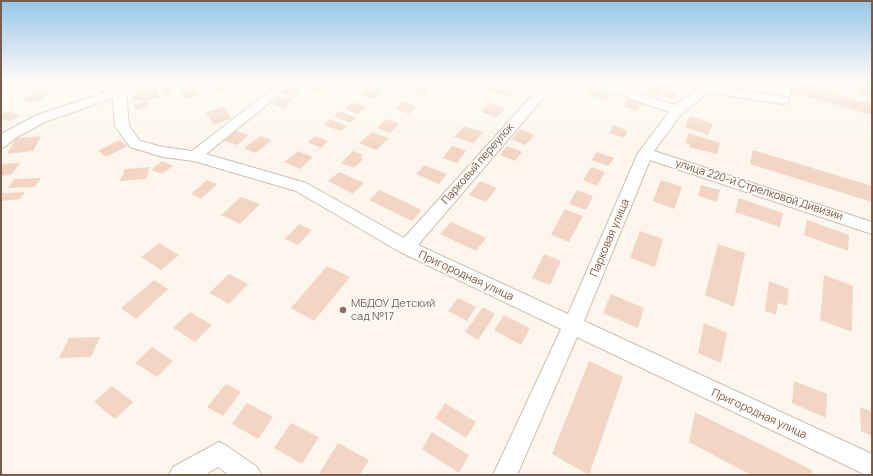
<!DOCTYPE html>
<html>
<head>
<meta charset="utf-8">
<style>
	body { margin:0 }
	#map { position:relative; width:873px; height:476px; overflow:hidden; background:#fdf6ec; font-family:Manrope,sans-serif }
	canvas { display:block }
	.frame { position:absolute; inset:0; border:2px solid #7a5c4d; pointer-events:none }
</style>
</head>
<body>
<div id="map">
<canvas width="873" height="476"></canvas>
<div class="frame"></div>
</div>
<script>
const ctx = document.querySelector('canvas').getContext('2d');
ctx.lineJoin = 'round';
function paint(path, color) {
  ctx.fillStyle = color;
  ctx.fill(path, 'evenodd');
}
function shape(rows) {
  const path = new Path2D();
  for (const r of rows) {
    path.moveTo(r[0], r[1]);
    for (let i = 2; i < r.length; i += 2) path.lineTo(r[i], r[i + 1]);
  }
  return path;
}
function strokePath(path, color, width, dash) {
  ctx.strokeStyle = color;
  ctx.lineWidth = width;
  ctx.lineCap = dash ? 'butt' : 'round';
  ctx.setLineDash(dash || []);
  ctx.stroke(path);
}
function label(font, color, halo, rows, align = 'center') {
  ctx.font = font + ' Manrope,sans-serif';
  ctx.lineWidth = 3;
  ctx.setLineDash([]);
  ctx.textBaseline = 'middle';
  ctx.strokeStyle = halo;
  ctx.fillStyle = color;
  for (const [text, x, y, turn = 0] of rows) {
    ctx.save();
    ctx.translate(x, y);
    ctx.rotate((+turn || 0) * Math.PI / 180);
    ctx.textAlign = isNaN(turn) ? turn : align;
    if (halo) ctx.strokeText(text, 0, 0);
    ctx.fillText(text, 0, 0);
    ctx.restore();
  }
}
paint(shape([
	[219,82,221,82,226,88,217,92,212,84],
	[370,82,392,82,373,99,360,95,374,83],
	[424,82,434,85,423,96,413,92],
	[620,82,637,82,634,87],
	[714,82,736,82,733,86,727,84,725,87,713,83],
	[827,82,852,82,850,91,826,85],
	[858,82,872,82,872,98,857,94],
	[564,83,575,87,570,91,559,87],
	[193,84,197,96,183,100,179,88],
	[294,84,305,88,294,97,282,93],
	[317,84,326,88,320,93,311,88],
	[169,85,172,95,163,98,160,88],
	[492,85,514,93,510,98,488,90],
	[792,85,803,88,803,86,872,104,872,115,801,95,801,97,789,94],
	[653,86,677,94,673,100,649,92],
	[593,87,612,94,606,101,586,94],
	[157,88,159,97,141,102,140,99,134,101,132,94],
	[35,90,50,92,37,103,22,101],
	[280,97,292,100,284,108,272,104],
	[628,99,642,103,637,111,623,107],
	[148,101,150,106,135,110,134,105],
	[404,101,417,106,409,114,396,109],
	[353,102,366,107,358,114,345,109],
	[489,103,505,109,497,117,481,112],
	[224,107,231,119,213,125,206,112],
	[340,111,356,118,350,123,334,116],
	[5,112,20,115,11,121,1,119,1,115],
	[690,116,713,124,708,135,685,127],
	[330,119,347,126,341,131,323,125],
	[386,119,399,124,390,133,377,128],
	[614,125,628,131,624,138,609,133],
	[464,126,483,132,474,143,454,137],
	[520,129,535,135,525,145,511,139],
	[236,131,249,135,237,145,224,141],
	[372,132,389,138,376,150,359,143],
	[689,133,720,143,717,154,689,147,690,144,685,143],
	[41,136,33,151,7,154,16,138],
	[260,136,272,140,256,153,244,148],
	[315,136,328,141,321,148,308,142],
	[119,140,127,146,106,157,98,151],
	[452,146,466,151,457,163,443,158],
	[507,146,522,152,515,161,500,155],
	[753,150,872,186,872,202,750,164],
	[298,151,313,157,300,169,284,162],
	[353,151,363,155,360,158,363,159,354,168,341,163],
	[597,152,614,158,608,166,592,160],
	[162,161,173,166,162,174,151,170],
	[20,163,11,175,1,176,1,164],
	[424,165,447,174,439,184,416,174],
	[150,167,146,179,120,181,125,169],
	[591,167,605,172,597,186,583,180],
	[339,172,364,183,353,194,328,181],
	[41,178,35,187,8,188,14,179],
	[207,180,217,184,201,199,191,194],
	[661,180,682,187,674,209,653,201],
	[480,181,497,188,486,202,469,195],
	[701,185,720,190,717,202,698,196],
	[379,190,401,200,422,210,412,221,369,200],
	[577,190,593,196,586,210,569,204],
	[25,192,20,199,1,201,1,193],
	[241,197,260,204,240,224,221,215],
	[739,198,783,213,780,227,735,212],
	[565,209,583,216,569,242,551,235],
	[807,220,849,235,848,251,804,235],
	[451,222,486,238,476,251,440,234],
	[299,224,312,230,298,245,285,239],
	[640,231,663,239,655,267,630,258],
	[159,243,179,255,161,270,141,257],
	[718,244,745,253,734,307,705,295],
	[544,254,561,261,550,285,532,278],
	[327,266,350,277,314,321,291,308],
	[229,274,248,284,229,304,209,293],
	[824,275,853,286,852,332,820,320],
	[154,280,168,289,136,319,121,308],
	[769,281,789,289,787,306,778,303,776,315,765,311],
	[611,294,644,308,638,328,603,313],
	[458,298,476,307,467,321,448,311],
	[483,307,495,314,478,340,465,332],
	[190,312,212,325,195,342,173,328],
	[504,315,530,328,521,345,494,330],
	[704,323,727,333,721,363,698,353],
	[100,337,91,357,59,358,69,338],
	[152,347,173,361,157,377,135,363],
	[589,361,623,377,589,475,552,454],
	[794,381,827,394,826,418,792,403],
	[226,384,241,392,223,416,207,407],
	[112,386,133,402,115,419,94,402],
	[247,403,273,417,258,439,232,424],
	[445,403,476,422,466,438,435,418],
	[860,407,872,412,872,436,861,431],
	[695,412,812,470,812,475,751,475,689,442],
	[291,423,319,437,302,464,274,448],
	[432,432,469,455,459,473,422,449],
	[338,443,369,460,360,475,321,475,319,474]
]), '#f3d5c3');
const minor = shape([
	[82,82,97,82,118,87,133,82,151,82,149,85,126,93,129,126,140,141,163,147,192,151,281,82,295,82,206,154,306,183,404,238,544,82,557,82,418,245,568,314,638,153,669,112,591,85,589,82,607,82,675,105,701,86,705,85,788,97,789,100,788,103,783,104,708,93,682,113,654,151,872,222,872,234,650,160,584,321,872,454,872,475,864,474,577,337,517,475,493,475,561,329,400,252,296,191,194,161,163,157,130,147,115,126,113,98,45,122,15,138,6,146,1,148,1,135,5,132,35,116,106,92,90,88,82,82],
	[219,442,227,446,257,467,261,475,229,475,218,467,205,475,169,475,173,467,219,442]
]);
strokePath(minor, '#d1beb0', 2);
paint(minor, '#fff');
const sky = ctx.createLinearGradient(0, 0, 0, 149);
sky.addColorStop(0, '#97c7e8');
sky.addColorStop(0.55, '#fefbf6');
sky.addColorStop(1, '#fefbf600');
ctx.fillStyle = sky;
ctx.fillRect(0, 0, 873, 149);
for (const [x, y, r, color] of [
	[343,310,4,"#8d6e63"]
]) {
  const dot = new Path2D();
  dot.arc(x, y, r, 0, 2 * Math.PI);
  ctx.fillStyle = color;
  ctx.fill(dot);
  strokePath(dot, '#fffaf3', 1.5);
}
label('11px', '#7a5c4d', '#fffaf3', [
	["Парковый переулок",478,164,-49],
	["улица 220-й Стрелковой Дивизии",759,190,18],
	["Парковая улица",610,238,-67],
	["Пригородная улица",466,276,25],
	["Пригородная улица",759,414,25]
]);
label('11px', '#785e54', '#fffaf3', [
	["МБДОУ Детский",351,304],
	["сад №17",351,317]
], 'left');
</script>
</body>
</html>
